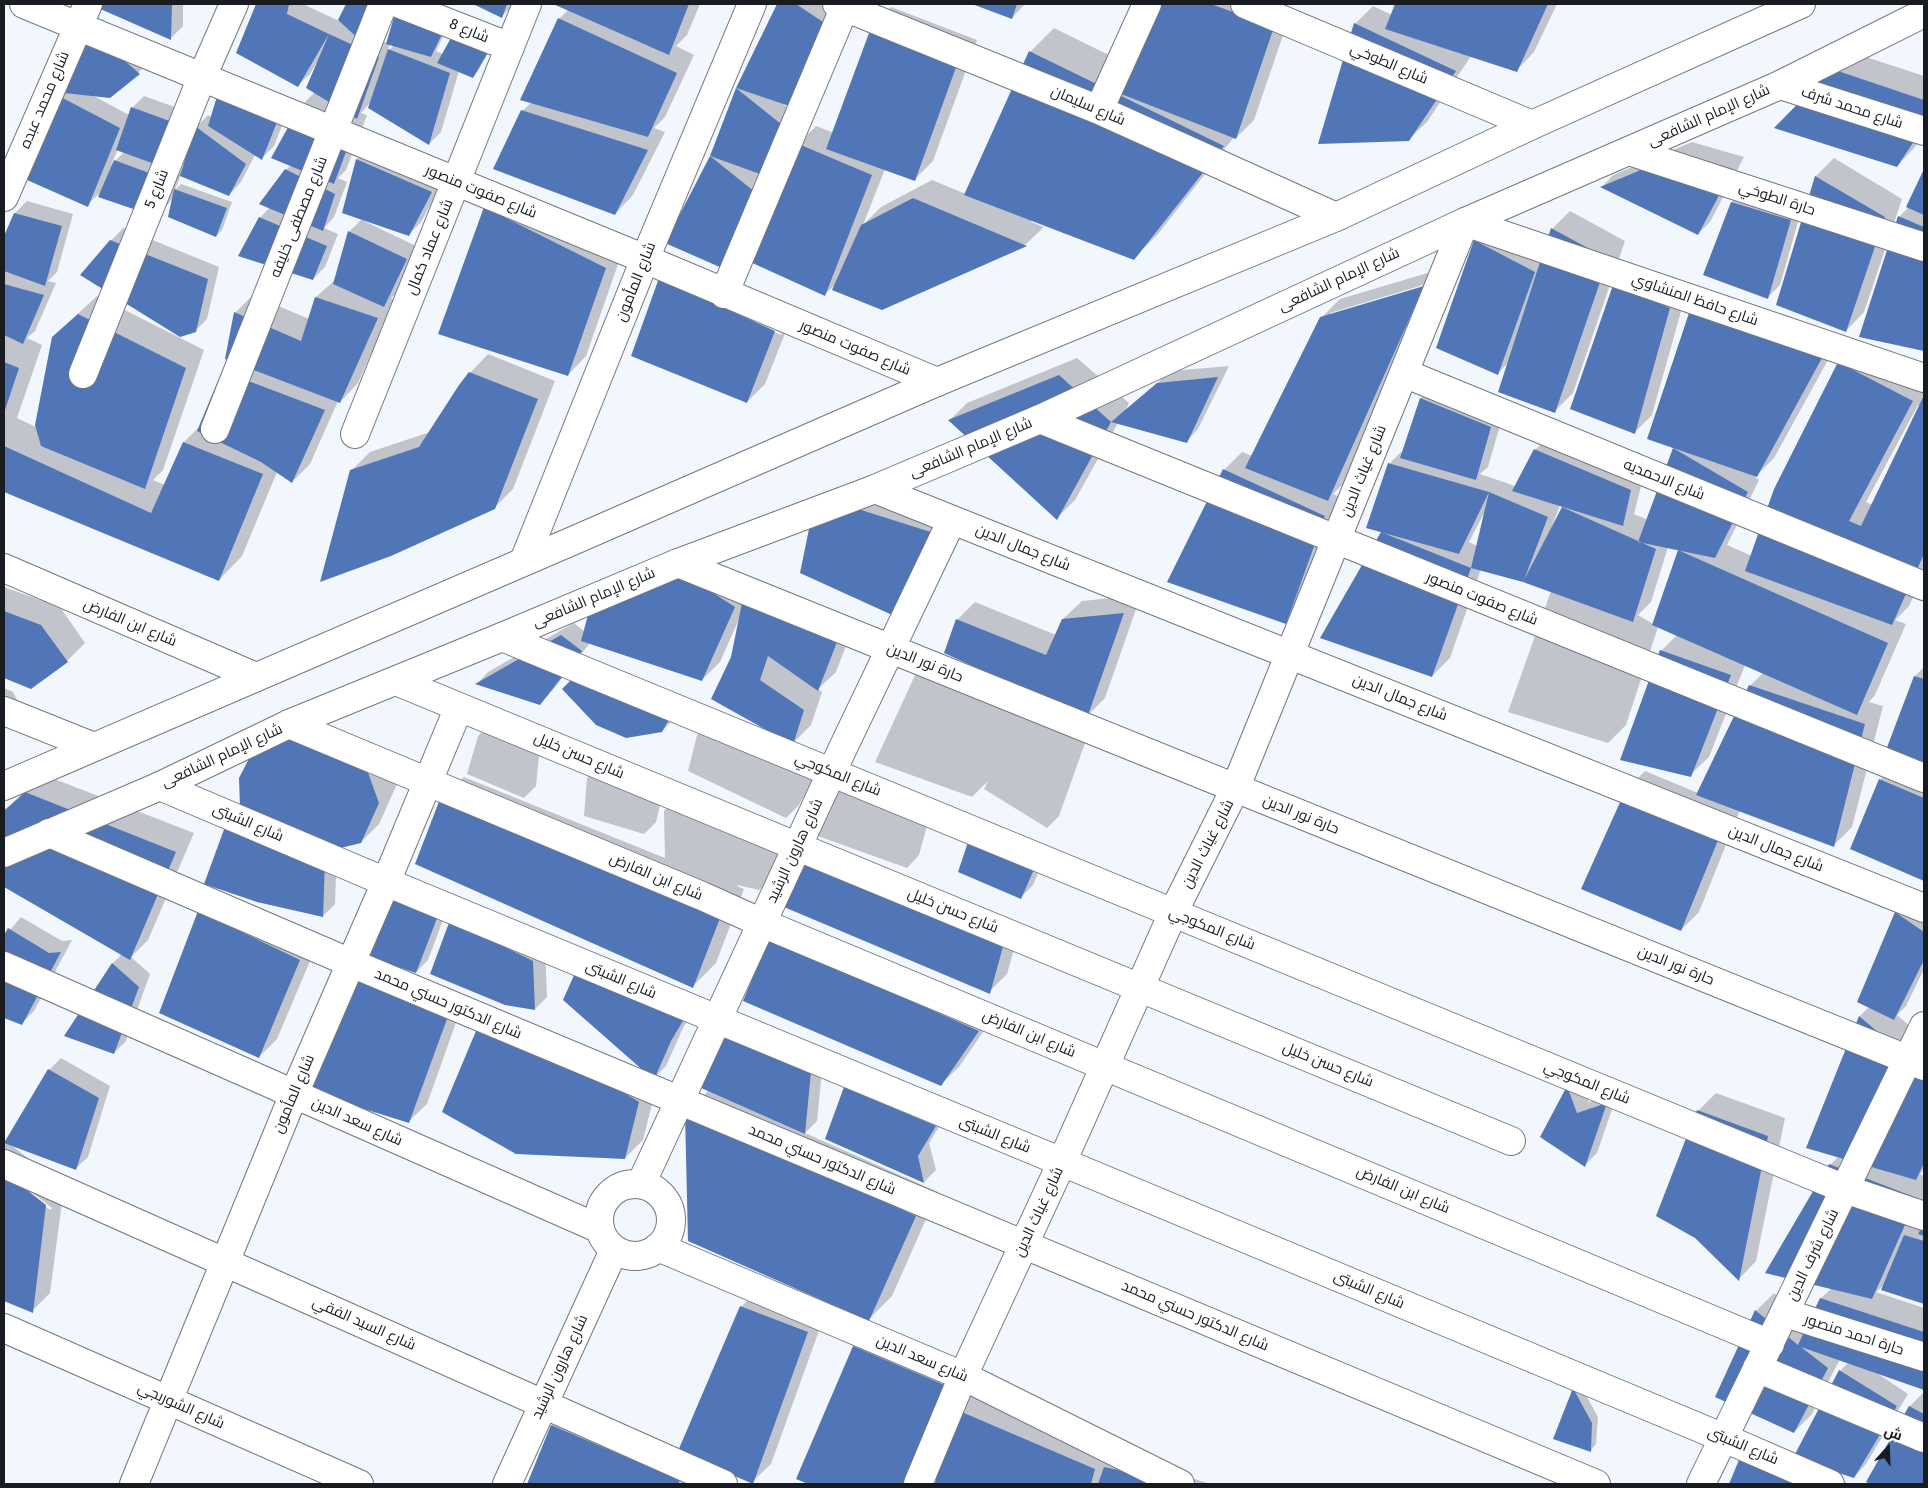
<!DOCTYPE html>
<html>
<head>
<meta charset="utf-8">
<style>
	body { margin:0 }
	#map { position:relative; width:1928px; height:1488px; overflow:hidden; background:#f2f6fd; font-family:"Fira Sans",Cairo,sans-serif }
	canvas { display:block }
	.frame { position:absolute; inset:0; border:5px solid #181b1f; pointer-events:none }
	.north { position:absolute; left:1863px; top:1423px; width:50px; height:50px; -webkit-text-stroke:4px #fff; paint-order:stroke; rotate:20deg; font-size:14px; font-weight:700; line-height:20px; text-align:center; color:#181b1f }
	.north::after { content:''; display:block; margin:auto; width:18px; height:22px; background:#181b1f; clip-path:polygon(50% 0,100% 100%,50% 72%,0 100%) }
</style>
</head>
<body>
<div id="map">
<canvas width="1928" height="1488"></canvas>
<div class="frame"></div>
<div class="north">ش</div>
</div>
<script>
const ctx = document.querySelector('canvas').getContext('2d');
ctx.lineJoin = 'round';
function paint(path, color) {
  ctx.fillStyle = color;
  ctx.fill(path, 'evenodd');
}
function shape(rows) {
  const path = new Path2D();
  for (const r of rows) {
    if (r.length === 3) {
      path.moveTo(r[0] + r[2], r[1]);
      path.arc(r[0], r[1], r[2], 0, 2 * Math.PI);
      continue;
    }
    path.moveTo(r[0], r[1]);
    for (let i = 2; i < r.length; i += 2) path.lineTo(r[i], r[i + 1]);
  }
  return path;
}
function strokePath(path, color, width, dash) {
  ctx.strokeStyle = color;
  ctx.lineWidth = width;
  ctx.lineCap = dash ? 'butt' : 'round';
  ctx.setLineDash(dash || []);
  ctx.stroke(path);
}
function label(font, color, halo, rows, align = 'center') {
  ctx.font = font + ' "Fira Sans",Cairo,sans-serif';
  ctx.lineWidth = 4;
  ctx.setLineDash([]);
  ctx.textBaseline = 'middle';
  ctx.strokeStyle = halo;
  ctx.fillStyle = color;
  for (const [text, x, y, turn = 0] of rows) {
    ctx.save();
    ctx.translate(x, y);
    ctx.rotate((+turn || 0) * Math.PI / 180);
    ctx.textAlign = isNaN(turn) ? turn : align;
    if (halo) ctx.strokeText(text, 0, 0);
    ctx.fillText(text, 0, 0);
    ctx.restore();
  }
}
paint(shape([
	[92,4,183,4,183,26,171,38],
	[257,4,303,4,339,21,348,4,381,4,369,35,387,43,449,24,436,51,443,54,495,41,478,71,472,77,459,71,441,132,429,144,371,102,361,113,367,115,346,170,338,178,347,182,334,217,324,228,338,234,325,267,313,279,260,218,270,207,286,170,291,165,302,105,315,92,318,63,317,62,310,74,297,86,238,53],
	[390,44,394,45,387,52],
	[476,4,514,4,502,16],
	[556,4,700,4,687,35,676,46,694,55,665,117,654,128,665,132,633,195,615,214,522,111,532,102,559,19,569,9],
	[779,4,826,4,837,11,782,103,793,111,772,160,759,174,766,180,734,254,667,243,713,155,737,89],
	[976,4,1025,4,1012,18],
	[1155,4,1277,4,1292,9,1254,120,1236,138,1234,137,1158,234,1134,258,1032,220,1031,222,1044,227,1026,244,882,309,836,284,825,294,798,144,816,126,834,133,873,25,891,7,977,40,933,161,915,179,885,169,863,225,881,207,932,180,966,194,1030,52,1054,28,1129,65],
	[1397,4,1557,4,1534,52,1516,71,1471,56,1427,122,1408,140,1320,142,1355,24,1373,6,1392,15],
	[102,19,151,61,110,97,92,95,129,115,132,108,144,96,200,116,196,127,208,115,212,117,290,105,274,146,262,158,255,155,241,182,229,195,181,175,175,190,181,184,232,202,222,230,216,236,174,195,169,203,157,216,102,191,87,205,20,175,90,31],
	[118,149,124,152,111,165],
	[188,156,184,170,176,167],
	[1851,52,1924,76,1924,133,1915,147,1897,166,1776,128],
	[1692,142,1744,157,1710,222,1698,234,1602,187,1613,175],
	[370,147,444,180,421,222,409,234,365,220,364,221,418,247,396,294,391,298,395,300,358,383,340,402,338,401,310,464,292,482,277,472,242,556,219,580,4,491,4,239,15,213,27,201,73,214,57,272,48,281,56,283,35,331,27,338,42,345,17,418,36,427,53,337,97,296,204,350,163,470,153,480,165,485,184,442,201,425,234,362,235,313,253,295,309,319,316,297,335,280,349,232,362,219,343,213,357,159],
	[1834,158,1902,199,1864,312,1846,331,1778,304,1816,176],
	[1924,172,1924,350,1861,336,1899,217,1909,207],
	[1744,190,1802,208,1780,285,1768,297,1704,274,1732,202],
	[485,208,623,250,586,356,568,375],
	[1570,211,1625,241,1573,393,1555,411,1509,362,1497,374,1438,347,1475,240,1493,222,1545,250,1552,229],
	[123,228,219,267,207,319,195,331,111,241],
	[1441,269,1346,481,1333,494,1343,498,1304,605,1286,623,1224,470,1242,452,1252,456,1321,318,1340,299],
	[1430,283,1430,285,1330,315,1330,313],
	[660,278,793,313,765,384,747,402],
	[668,280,782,333,781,335,668,283],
	[1614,286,1687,290,1652,415,1634,433],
	[1708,295,1839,340,1774,458,1755,477,1759,480,1727,545,1752,556,1839,363,1924,379,1924,394,1922,398,1924,397,1924,573,1909,606,1895,620,1906,624,1875,695,1869,702,1883,706,1852,827,1834,845,1740,810,1699,912,1681,930,1627,789,1645,771,1698,793,1750,686,1763,673,1745,665,1709,757,1690,775,1622,759,1662,650,1677,635,1658,627,1626,725,1608,743,1508,712,1551,591,1523,581,1481,569,1450,658,1432,676,1322,638,1382,531,1389,464,1401,452,1403,452,1421,398,1433,386,1503,415,1488,467,1480,474,1515,486,1535,450,1547,438,1643,478,1634,514,1648,520,1675,448,1690,313],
	[1918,405,1920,406,1873,505,1866,502],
	[1560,505,1564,506,1553,526,1552,526],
	[1484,513,1477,546,1469,542],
	[1668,547,1679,549,1653,624,1638,615,1651,602],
	[488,354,555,381,513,489,494,508,352,470,370,452,430,432,470,373],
	[1077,358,1129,403,1126,410,1171,371,1229,366,1198,429,1186,442,1118,423,1075,500,1057,518,950,420,967,403],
	[877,492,954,516,919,600,810,530,828,511],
	[698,555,753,590,762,581,856,619,836,672,818,689,822,692,811,725,793,743,732,657,739,619,720,662,702,680,590,643,552,691,540,704,477,684,488,672,574,623,585,632],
	[4,587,60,607,85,643,67,661,31,687,4,677],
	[1141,595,1105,698,1087,716,957,620,975,602,1056,635,1063,619,1082,601],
	[1924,667,1924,763,1888,749,1915,676],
	[917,671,1090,729,1059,816,1047,828,984,789,988,781,972,797,875,762],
	[4,688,13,692,19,704,4,719],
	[682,703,674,719,662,731,626,737],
	[709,723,824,766,798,806,786,818,688,771,697,735],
	[490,724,549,739,539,755,536,786,524,798,467,774,478,736],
	[273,731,397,784,379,824,361,842,332,848,337,850,335,904,323,916],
	[1898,762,1924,773,1924,879,1851,849,1880,780],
	[599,765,664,788,656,822,644,834,584,816,587,778],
	[44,775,194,833,148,940,131,957,150,974,126,1041,114,1053,66,1035,113,963,122,954,4,886,4,809,9,806],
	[464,777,665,858,664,811,676,799,786,838,772,878,759,890,737,885,737,886,744,889,716,963,692,987,441,800],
	[851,779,932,808,919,855,907,868,815,835,838,791],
	[824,842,1021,925,1007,974,989,992,806,860],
	[1046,854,1033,885,1021,897,960,872],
	[401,882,450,901,428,960,416,972],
	[1908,900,1924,912,1924,969,1906,1006,1897,1015,1924,1038,1924,1170,1920,1174,1924,1176,1924,1201,1912,1229,1924,1218,1924,1303,1883,1289,1885,1284,1876,1292,1924,1308,1924,1389,1874,1371,1908,1394,1866,1464,1854,1477,1840,1371,1849,1362,1840,1359,1812,1414,1794,1432,1756,1311,1774,1293,1810,1322,1821,1298,1832,1288,1830,1165,1839,1156,1807,1147,1860,1016,1870,1006,1859,1001,1896,912],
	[199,912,318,942,277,1039,259,1057],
	[21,917,62,941,72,940,34,1011,22,1023,4,1017,4,937],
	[451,921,545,949,547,997,535,1009],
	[770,939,996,1013,959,1067,940,1085],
	[374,962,464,1000,427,1104,408,1122],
	[565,1000,698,1002,683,1028,666,1066,654,1078],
	[495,1014,657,1084,643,1140,625,1158,477,1032],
	[61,1058,110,1086,88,1157,75,1169,10,1144,64,1187,50,1293,32,1311,4,1300,4,1173,50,1210,52,1208,4,1170,4,1140,5,1141,49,1070],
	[823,1060,817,1121,805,1133,938,1192,892,1296,869,1319,686,1114,709,1090],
	[857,1075,947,1114,929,1143,936,1170,924,1182,827,1139,845,1088],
	[1580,1075,1589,1102,1618,1092,1597,1153,1585,1165,1542,1137,1568,1086],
	[1716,1093,1785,1118,1756,1261,1739,1279,1698,1111],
	[759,1289,825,1314,771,1464,752,1482,741,1307],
	[872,1328,966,1368,913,1484,812,1484,798,1478,854,1347],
	[1579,1383,1598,1417,1596,1444,1591,1450,1554,1438,1574,1388],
	[970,1390,1117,1456,1183,1469,1176,1484,937,1484,952,1408],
	[1924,1392,1924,1484,1874,1484,1868,1482,1910,1406],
	[570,1407,698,1461,688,1484,528,1484,552,1425],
	[1754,1443,1849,1484,1730,1484,1742,1455],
	[1186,1476,1210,1484,1177,1484]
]), '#0003');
paint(shape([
	[89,4,172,4,171,40],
	[256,4,289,4,287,14,329,34,298,87,236,53],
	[346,4,374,4,363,43,338,20],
	[473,4,507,4,502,18],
	[553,4,689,4,669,55],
	[777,4,796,4,826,24,801,110,736,88],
	[972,4,1017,4,1012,19],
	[1153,4,1211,4,1274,27,1236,139,1116,92],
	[1395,4,1548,4,1517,72,1385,29],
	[396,10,444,30,431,57,386,44],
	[558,18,677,73,648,137,520,100],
	[1354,23,1456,71,1409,141,1318,144],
	[872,25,959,59,915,181,826,149],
	[457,27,491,47,473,78,437,63],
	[89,30,140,74,110,98,64,93],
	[329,34,379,57,357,119,306,88],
	[388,49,450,73,429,145,368,108],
	[1029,51,1224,146,1134,260,964,195],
	[1832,69,1924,100,1924,126,1897,167,1774,128],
	[736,88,781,124,760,174,710,156],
	[218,93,279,117,262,160,208,126],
	[55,94,120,128,88,207,18,176],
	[301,104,355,128,334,184,271,158],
	[131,107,189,128,174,171,116,150],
	[521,110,648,150,615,215,493,169],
	[195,126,246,164,229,196,180,176],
	[796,143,872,175,825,296,748,261],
	[1679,154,1733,169,1698,235,1600,187],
	[710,156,755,192,722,268,665,243],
	[356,159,432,192,409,236,342,213],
	[114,160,171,181,157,217,98,197],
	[285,169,335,194,323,231,259,204],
	[1924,169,1924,215,1906,207],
	[1815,176,1885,217,1846,332,1776,305],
	[174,189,227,208,216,237,168,217],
	[913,198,1027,246,882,310,832,290,861,225],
	[1731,202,1791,220,1768,299,1703,275],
	[484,207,606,268,568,376,438,334],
	[14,213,62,226,45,286,4,271,4,236],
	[1898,216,1924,227,1924,351,1859,337],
	[259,217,327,246,313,280,238,256],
	[1551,228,1608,259,1555,413,1498,392],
	[348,231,407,259,384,307,333,284],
	[110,240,208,279,196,332,180,337,80,275],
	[1474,240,1535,272,1498,375,1436,348],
	[659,278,775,331,747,403,631,356],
	[4,284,44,295,23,344,4,335],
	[1613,285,1670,308,1635,434,1570,409],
	[1424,286,1328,501,1245,468,1320,317],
	[315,297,378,318,340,403,225,359,234,312,301,341],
	[1689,313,1822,358,1757,477,1647,439],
	[78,314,186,368,145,489,41,446,35,425,52,337],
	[4,362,19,368,4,413],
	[1838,362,1913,401,1849,521,1861,526,1924,395,1924,554,1892,625,1745,571,1774,489],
	[222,371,325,410,292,483,261,462,197,431],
	[469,372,538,399,495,509,391,556,320,582,350,470,419,447,459,385],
	[1059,375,1111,422,1057,520,948,420],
	[1218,377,1187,443,1111,422,1157,383],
	[1420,398,1491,427,1476,480,1400,458],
	[183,442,263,474,219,581,4,492,4,446,151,513],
	[1673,448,1748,492,1715,558,1638,542],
	[1534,449,1631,490,1623,526,1512,491],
	[1388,463,1489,492,1459,554,1366,528],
	[1223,469,1325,516,1286,624,1167,582],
	[1489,492,1548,517,1524,580,1562,507,1656,549,1633,622,1523,582,1471,568],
	[858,509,937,534,901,619,800,573,809,529],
	[1381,532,1471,568,1432,677,1320,638],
	[1678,550,1888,643,1857,715,1652,625],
	[680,572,735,607,702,681,581,641,589,611],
	[743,598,839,637,818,691,768,656,760,680,804,710,793,745,711,699,731,657],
	[4,611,41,625,68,662,31,689,4,678],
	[1124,613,1087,718,944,653,956,619,1046,655,1062,619],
	[561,635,582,651,540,705,475,684],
	[1660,650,1731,675,1691,777,1620,760],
	[577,674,671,716,662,732,626,738,596,725,562,689],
	[1914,676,1924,679,1924,764,1886,750],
	[1749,685,1865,724,1834,847,1696,795],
	[285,735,366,767,379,803,361,843,328,851,240,807,239,778,254,749],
	[1879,779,1924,798,1924,881,1850,849],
	[1626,789,1723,828,1681,931,1581,889],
	[25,792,176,852,130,960,4,887,4,811],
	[440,799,722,913,693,988,415,864],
	[226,824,325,862,323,917,257,902,204,884],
	[969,839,1035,867,1021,899,958,872],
	[805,859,1004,943,990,994,784,907],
	[388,893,439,913,416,973,363,955],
	[198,911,300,960,259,1058,159,1013],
	[1895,912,1924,932,1924,960,1894,1020,1857,1002],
	[450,920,533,961,535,1010,505,1005,430,974],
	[8,928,49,953,61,952,22,1025,4,1018,4,935],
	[769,938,979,1031,941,1086,743,1001],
	[112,963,139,987,114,1054,64,1036],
	[575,973,687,1014,671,1041,654,1080,563,1000],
	[355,979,447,1019,409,1123,310,1092],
	[1859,1016,1924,1071,1924,1163,1916,1180,1806,1148],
	[726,1030,811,1072,805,1134,699,1087],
	[476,1031,602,1079,639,1102,625,1159,516,1154,442,1112],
	[48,1069,99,1098,76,1170,4,1143],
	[1567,1086,1577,1113,1607,1103,1585,1167,1540,1137],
	[844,1087,936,1126,918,1156,924,1183,825,1139],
	[1697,1110,1768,1136,1739,1281,1695,1238,1656,1216],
	[685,1113,916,1216,869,1321,688,1241],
	[1829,1164,1917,1198,1872,1299,1765,1273],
	[4,1172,46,1205,33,1313,4,1301],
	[1924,1223,1924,1236,1918,1234],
	[1904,1235,1924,1241,1924,1304,1881,1290],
	[1820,1298,1924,1332,1924,1390,1801,1347,1828,1368,1794,1433,1715,1397,1755,1310,1798,1345],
	[740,1306,808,1332,753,1484,678,1451],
	[853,1346,949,1387,907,1484,808,1484,796,1479],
	[1839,1370,1897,1406,1854,1478,1793,1458],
	[1573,1388,1592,1423,1591,1452,1553,1439],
	[1909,1406,1924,1414,1924,1484,1871,1484,1866,1482],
	[950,1407,1095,1469,1091,1484,935,1484],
	[551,1425,680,1480,678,1484,527,1484],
	[1741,1455,1809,1484,1729,1484],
	[1104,1467,1172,1481,1170,1484,1098,1484]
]), '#5076b8');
const street = shape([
	[24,4,645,259,937,382],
	[400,4,510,47],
	[837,4,1099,110,1336,217],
	[1245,4,1532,125],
	[1780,85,1924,131],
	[1099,110,1147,4],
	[1629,151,1924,247],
	[4,197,88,4],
	[724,294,846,4],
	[1404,373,1924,586],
	[83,374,202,77,234,4],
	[1040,419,1924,778],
	[215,429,383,4],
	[355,434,527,4],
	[875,489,1924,908],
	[524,561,645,259,752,4],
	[678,563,1924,1066],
	[4,568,256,677],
	[502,637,1845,1189,1924,1216],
	[396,681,1511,1141],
	[4,711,94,747],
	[289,724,702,896,762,923,1770,1344],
	[160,786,386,882,1062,1162,1724,1438,1830,1484],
	[49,833,351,963,1596,1484],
	[4,966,600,1229],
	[4,1164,723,1484],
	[641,1184,842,750,952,520],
	[635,1220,36],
	[658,1247,963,1376,1180,1484],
	[1785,1313,1924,1357],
	[4,1328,359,1484],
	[1757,1368,1924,1438],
	[134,1484,294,1094,386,882,459,707],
	[507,1484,614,1250],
	[918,1484,963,1376,1062,1162,1173,913,1235,789,1465,222,1924,378],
	[1701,1484,1924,1026]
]);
const secondary = shape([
	[4,786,577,539,937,382,1336,217,1532,125,1801,4],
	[4,853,160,786,289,724,502,637,678,563,875,489,1040,419,1465,222,1780,85,1924,13]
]);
strokePath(street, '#717781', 30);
strokePath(secondary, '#717781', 30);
strokePath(street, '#fff', 28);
strokePath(secondary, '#fff', 28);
label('15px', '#181b1f', '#fff', [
	["شارع 8",469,31,22],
	["شارع الطوخي",1389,64,23],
	["شارع محمد عبده",45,100,-67],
	["شارع سليمان",1088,106,23],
	["شارع محمد شرف",1852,108,18],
	["شارع الإمام الشافعى",1709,116,-24],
	["شارع 5",157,189,-68],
	["شارع صفوت منصور",481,192,22],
	["حارة الطوخي",1777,199,18],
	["شارع مصطفى خليفه",299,217,-68],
	["شارع عماد كمال",430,247,-68],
	["شارع الإمام الشافعى",1339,280,-25],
	["شارع المأمون",636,282,-68],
	["شارع حافظ المنشاوي",1695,300,19],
	["شارع صفوت منصور",855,348,23],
	["شارع الإمام الشافعى",971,448,-23],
	["شارع غياث الدين",1364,471,-68],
	["شارع الاحمديه",1664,480,22],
	["شارع جمال الدين",1023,548,22],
	["شارع الإمام الشافعى",594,598,-23],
	["شارع صفوت منصور",1482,599,22],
	["شارع ابن الفارض",130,623,23],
	["حارة نور الدين",925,663,22],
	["شارع جمال الدين",1400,698,22],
	["شارع الإمام الشافعى",222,756,-25],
	["شارع حسن خليل",579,756,23],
	["شارع المكوجي",838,775,22],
	["حارة نور الدين",1301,815,22],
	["شارع الشبتى",248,823,23],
	["شارع غياث الدين",1208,844,-63],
	["شارع جمال الدين",1776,849,22],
	["شارع هارون الرشيد",795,851,-65],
	["شارع ابن الفارض",656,877,23],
	["شارع حسن خليل",953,911,22],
	["شارع المكوجي",1212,929,22],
	["حارة نور الدين",1676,966,22],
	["شارع الشبتى",621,980,23],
	["شارع الدكتور حسني محمد",448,1004,23],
	["شارع ابن الفارض",1029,1034,23],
	["شارع حسن خليل",1328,1065,22],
	["شارع المكوجي",1587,1083,22],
	["شارع المأمون",294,1094,-67],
	["شارع سعد الدين",357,1122,24],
	["شارع الشبتى",995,1135,22],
	["شارع الدكتور حسني محمد",822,1160,23],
	["شارع ابن الفارض",1403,1190,23],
	["شارع غياث الدين",1039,1212,-65],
	["شارع شرف الدين",1813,1255,-64],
	["شارع الشبتى",1369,1290,23],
	["شارع الدكتور حسني محمد",1195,1316,23],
	["شارع السيد الفقي",364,1324,24],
	["حارة احمد منصور",1854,1335,18],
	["شارع سعد الدين",922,1359,23],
	["شارع هارون الرشيد",560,1367,-65],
	["شارع الشوربجي",181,1406,24],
	["شارع الشبتى",1743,1446,23]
]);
</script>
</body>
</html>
